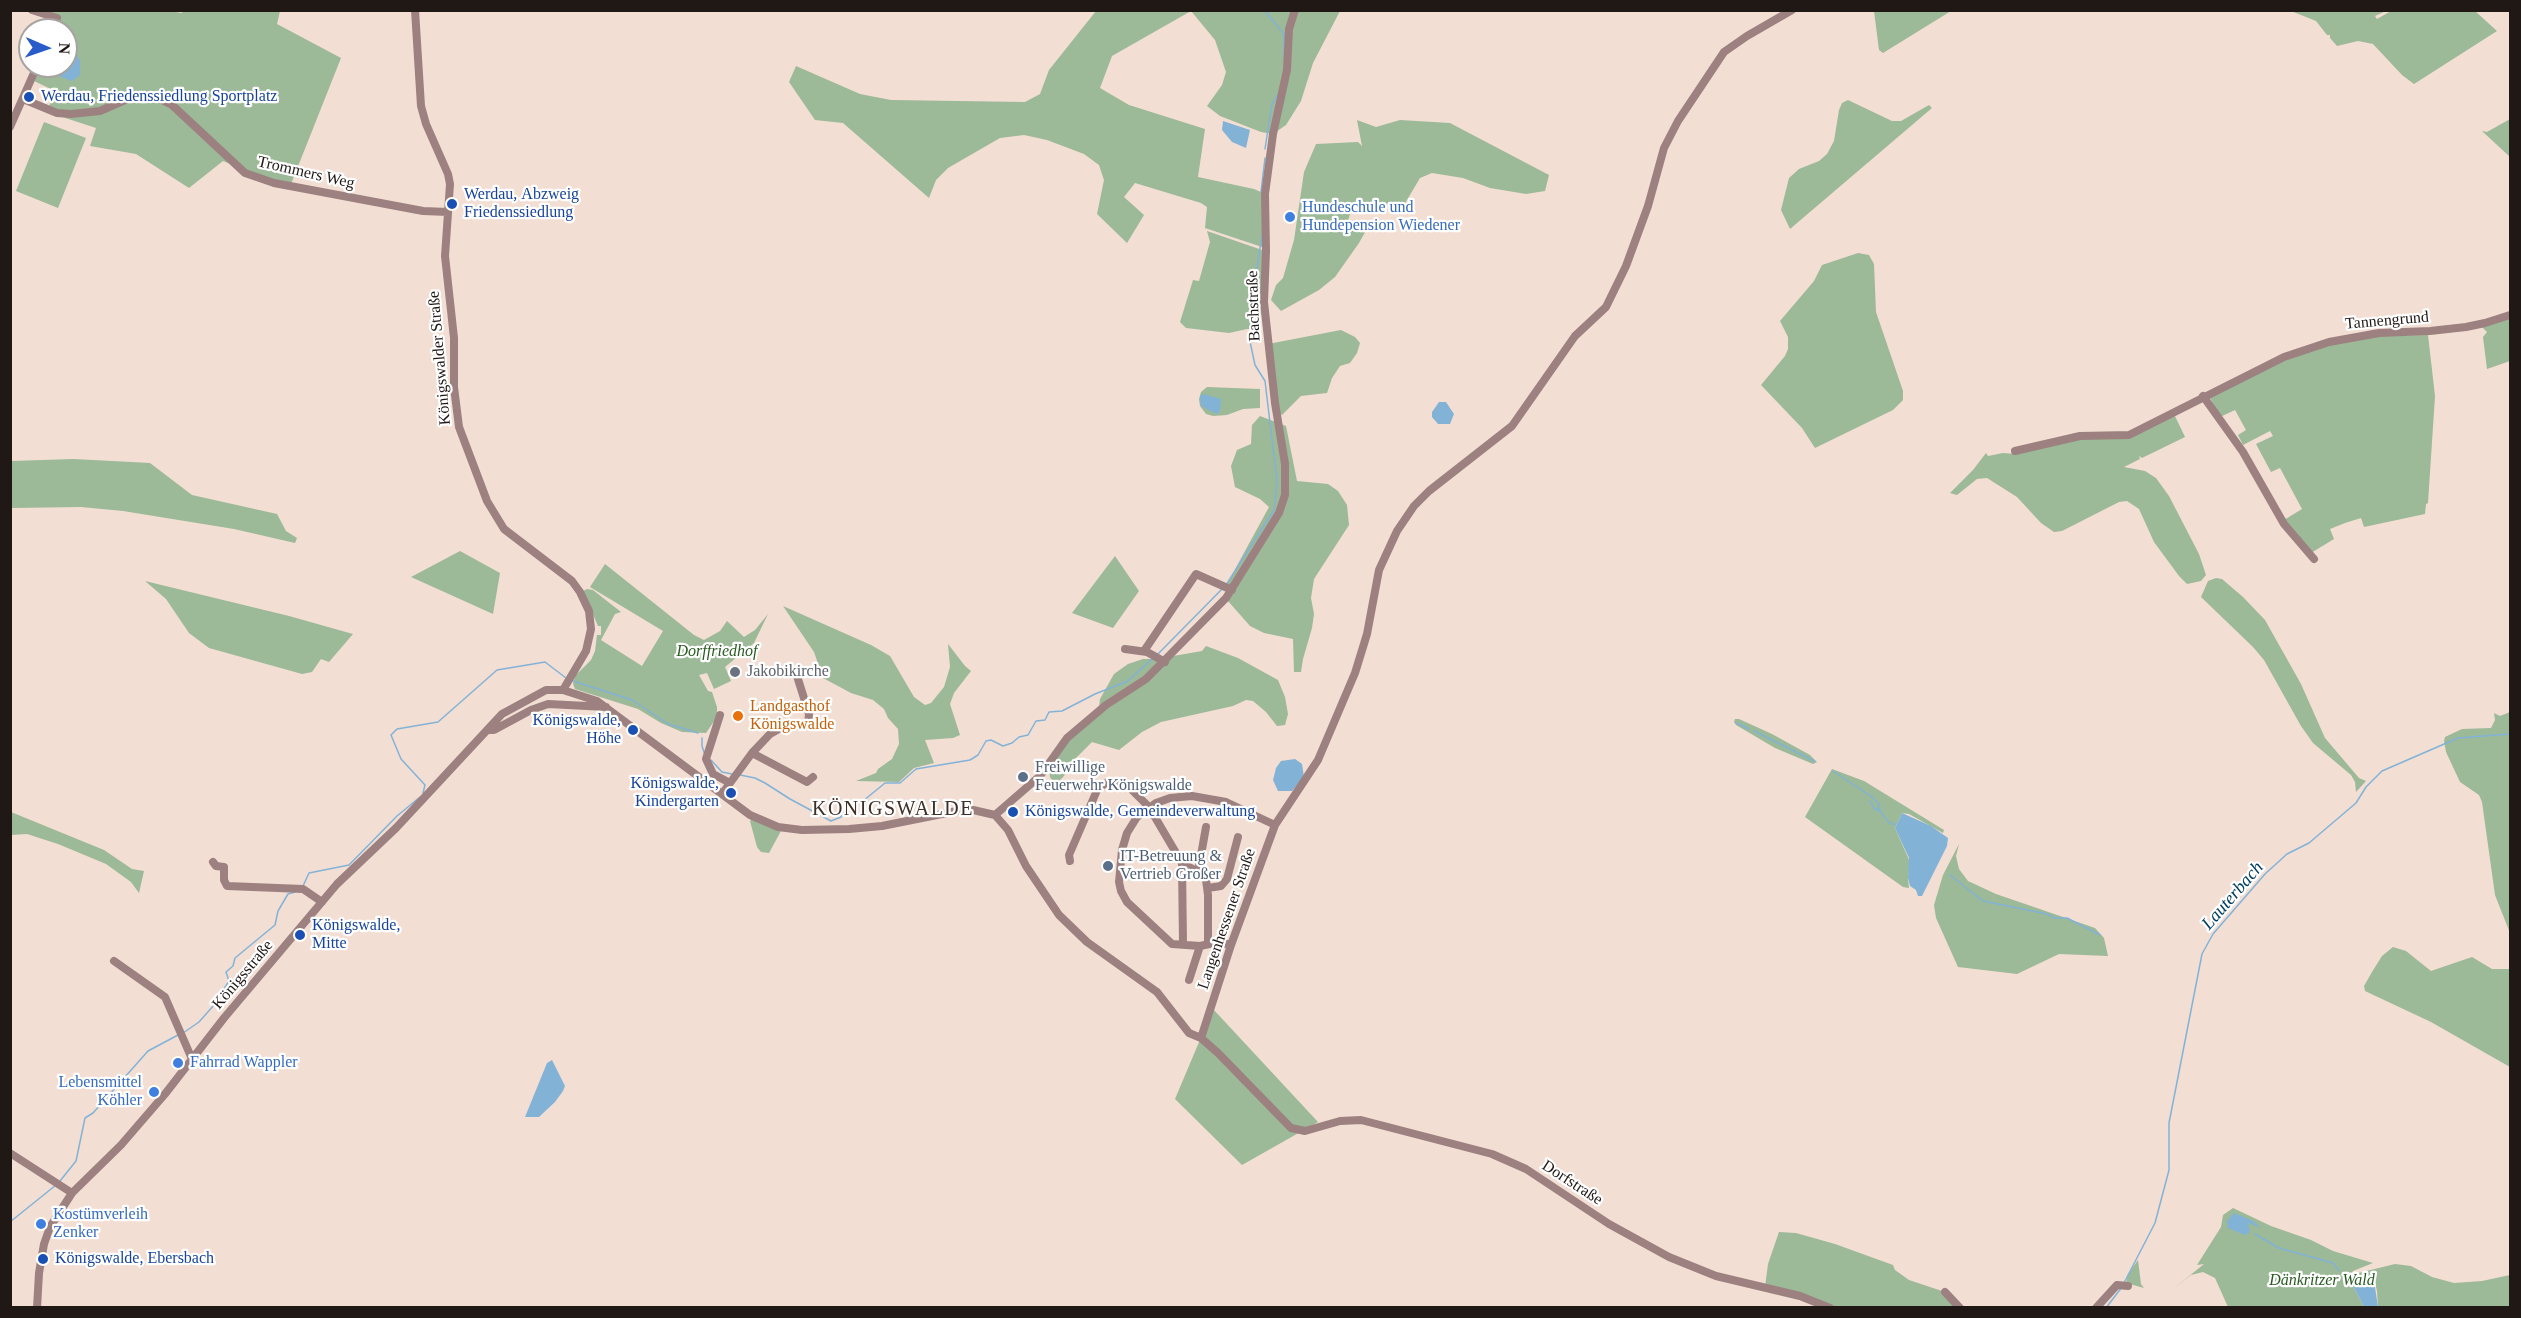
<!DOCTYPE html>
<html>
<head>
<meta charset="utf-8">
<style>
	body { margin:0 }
	#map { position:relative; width:2521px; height:1318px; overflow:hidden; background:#f3ded4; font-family:Georgia,serif }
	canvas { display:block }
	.frame { position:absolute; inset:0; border:12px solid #201815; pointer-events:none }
	.north { position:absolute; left:18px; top:18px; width:60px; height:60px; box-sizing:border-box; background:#fff; border:2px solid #a6a3a1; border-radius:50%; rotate:92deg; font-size:16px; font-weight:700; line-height:24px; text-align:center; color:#201815 }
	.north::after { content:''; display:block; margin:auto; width:21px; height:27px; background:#285cc9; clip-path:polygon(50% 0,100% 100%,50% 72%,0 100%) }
</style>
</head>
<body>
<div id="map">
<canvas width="2521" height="1318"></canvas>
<div class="frame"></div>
<div class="north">N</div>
</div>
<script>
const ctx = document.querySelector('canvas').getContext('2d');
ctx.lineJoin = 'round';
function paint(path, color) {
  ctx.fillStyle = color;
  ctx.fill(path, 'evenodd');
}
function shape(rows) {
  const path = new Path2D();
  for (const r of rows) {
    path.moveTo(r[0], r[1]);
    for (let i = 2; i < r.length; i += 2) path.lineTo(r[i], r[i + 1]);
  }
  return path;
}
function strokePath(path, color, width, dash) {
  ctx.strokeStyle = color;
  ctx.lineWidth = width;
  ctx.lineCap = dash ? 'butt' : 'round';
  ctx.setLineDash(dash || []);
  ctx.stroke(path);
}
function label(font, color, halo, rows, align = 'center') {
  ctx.font = font + ' Georgia,serif';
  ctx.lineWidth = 4.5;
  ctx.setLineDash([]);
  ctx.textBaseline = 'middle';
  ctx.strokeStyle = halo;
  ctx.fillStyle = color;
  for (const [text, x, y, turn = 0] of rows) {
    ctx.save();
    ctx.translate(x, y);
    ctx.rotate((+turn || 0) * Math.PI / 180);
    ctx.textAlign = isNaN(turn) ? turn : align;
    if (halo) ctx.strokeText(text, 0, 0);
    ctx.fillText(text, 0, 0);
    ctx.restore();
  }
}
paint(shape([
	[164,10,182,13,183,10,280,11,277,24,341,58,291,184,275,182,223,161,189,188,136,154,90,146,96,128,47,112,55,91,34,81,40,66,66,66,66,30,54,30,60,16,40,11],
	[1096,11,1340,11,1313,63,1301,101,1286,125,1273,134,1261,132,1220,116,1207,106,1222,85,1226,72,1215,40,1191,11,1112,56,1100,88,1129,105,1205,129,1198,177,1254,189,1263,193,1265,248,1205,228,1207,207,1201,203,1135,183,1124,197,1144,215,1127,243,1097,214,1104,180,1099,165,1084,154,1047,140,1024,135,1000,138,948,168,936,180,929,198,843,123,815,120,789,82,796,66,860,94,891,100,1025,102,1040,94,1049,70],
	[1874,11,1874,10,1951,11,1883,53,1879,50],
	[2291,11,2386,11,2375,16,2377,19,2391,11,2475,11,2497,31,2414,84,2402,75,2373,44,2358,41,2337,46,2330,38,2330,35,2327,35,2316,21],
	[1848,100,1892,121,1901,121,1929,105,1932,108,1790,229,1781,210,1789,178,1799,169,1819,161,1827,154,1834,141,1839,110,1842,103],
	[2510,119,2510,157,2482,131,2487,132],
	[1357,120,1376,127,1400,120,1450,123,1549,175,1545,191,1526,194,1490,188,1463,178,1432,173,1420,178,1404,205,1364,204,1351,210,1348,221,1369,225,1359,243,1335,277,1319,290,1281,311,1271,300,1276,285,1283,278,1294,240,1304,172,1316,144,1358,142,1362,146],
	[44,122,86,138,58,208,16,191],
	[1207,231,1265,251,1260,329,1252,331,1252,329,1247,329,1229,333,1186,328,1180,322,1193,280,1199,281,1210,242],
	[1858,253,1869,255,1874,264,1876,312,1903,391,1903,400,1893,410,1815,448,1802,428,1761,385,1785,356,1788,349,1788,337,1780,321,1814,281,1822,265],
	[2510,317,2510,361,2487,369,2483,337,2487,332,2482,327],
	[1341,330,1355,337,1360,343,1357,353,1350,363,1340,366,1332,378,1327,393,1301,396,1282,415,1275,409,1268,344],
	[2428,335,2435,396,2428,503,2426,504,2425,514,2364,527,2361,518,2345,523,2330,529,2334,539,2311,553,2284,520,2302,509,2280,468,2271,472,2256,444,2273,436,2270,431,2243,445,2238,435,2246,430,2235,410,2220,417,2209,396,2281,362,2324,346,2376,336],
	[1207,387,1260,389,1260,408,1243,409,1227,415,1213,416,1206,414,1200,406,1199,399,1201,392],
	[2174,414,2185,437,2142,458,2139,456,2140,459,2124,467,2145,471,2156,478,2169,496,2199,554,2206,575,2201,581,2187,584,2179,576,2154,542,2139,509,2127,501,2119,502,2062,531,2054,532,2041,523,2017,497,1987,478,1977,479,1957,495,1950,493,1973,470,1986,453,1988,456,2003,453,2016,454,2074,439,2113,438],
	[1260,416,1286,426,1297,481,1328,484,1338,491,1347,505,1349,525,1314,579,1311,598,1314,614,1312,628,1303,659,1301,672,1294,672,1293,639,1264,633,1250,626,1228,601,1227,584,1269,507,1260,499,1235,487,1231,466,1237,450,1251,444,1252,425],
	[74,459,150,463,192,495,277,514,286,531,297,538,295,543,234,529,123,511,81,507,11,508,11,461],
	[460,551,500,573,493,614,411,577],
	[1115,556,1139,591,1113,628,1072,613],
	[605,564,694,635,704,640,720,631,727,621,744,637,755,630,768,614,754,643,725,667,731,681,714,689,707,673,699,675,708,691,712,692,717,707,717,717,706,733,682,732,661,723,638,709,575,689,573,684,575,676,591,660,595,651,597,635,601,635,601,626,598,626,583,591,587,589,593,590,621,612,615,614,601,640,642,666,663,631,590,587],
	[2216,578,2222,579,2243,597,2265,620,2301,684,2325,738,2359,778,2366,781,2356,792,2355,782,2351,775,2313,743,2301,726,2264,660,2253,647,2201,597,2208,581],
	[145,581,289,616,353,634,329,662,321,659,312,672,302,674,209,648,189,633,166,599],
	[783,606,871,645,890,656,914,697,925,705,931,703,944,687,950,667,948,644,965,666,971,671,954,693,950,704,960,735,953,738,925,740,934,763,914,768,899,782,856,781,876,773,878,769,892,759,899,744,898,729,888,718,884,709,873,700,851,693,823,678,814,652],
	[1206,646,1238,658,1278,680,1285,697,1288,714,1285,725,1277,726,1266,712,1253,701,1246,700,1233,706,1161,722,1142,732,1119,750,1092,742,1071,763,1064,776,1055,785,1050,777,1049,768,1060,741,1078,729,1099,708,1100,699,1114,674,1128,664,1143,659,1156,659,1202,651],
	[2510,712,2510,933,2495,895,2482,802,2479,795,2460,782,2446,752,2444,741,2445,737,2462,729,2491,728,2495,720,2494,713,2500,716],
	[1735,719,1739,719,1772,734,1810,755,1817,762,1813,764,1775,748,1736,725,1734,722],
	[1832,769,1864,781,1944,830,1943,833,1909,814,1902,813,1895,828,1910,862,1908,878,1909,888,1903,887,1805,817],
	[11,812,104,850,132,869,144,871,139,893,131,882,106,864,58,844,27,834,11,835],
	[752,819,782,829,769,853,761,852,757,847,750,821],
	[1959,844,1956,856,1959,869,1968,881,1996,894,2095,928,2104,938,2108,956,2059,954,2017,974,1958,967,1936,918,1934,905,1943,875],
	[2393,947,2406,951,2431,971,2472,957,2492,969,2510,969,2510,1067,2431,1022,2365,991,2364,986,2372,972,2382,956],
	[1213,1009,1318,1122,1242,1165,1175,1099],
	[2233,1208,2271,1226,2311,1240,2333,1251,2373,1263,2353,1271,2350,1275,2395,1264,2411,1266,2432,1277,2454,1283,2482,1281,2510,1275,2510,1307,2378,1307,2377,1291,2373,1274,2350,1280,2364,1307,2228,1307,2215,1278,2203,1272,2191,1275,2172,1290,2204,1264,2197,1265,2221,1227,2223,1215],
	[1779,1232,1796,1233,1835,1244,1893,1265,1895,1270,1909,1280,1945,1292,1960,1307,1831,1307,1765,1287,1768,1264],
	[2138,1260,2141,1284,2144,1288,2126,1283,2128,1274]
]), '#9cb998');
paint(shape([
	[66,54,77,55,80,61,80,75,72,81,54,74,56,66,66,66],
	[1223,121,1250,130,1246,148,1232,142,1222,130],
	[1203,394,1221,399,1220,411,1217,414,1201,406,1200,396],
	[1439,402,1446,402,1454,414,1450,424,1438,424,1432,417,1432,412],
	[1295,759,1302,764,1304,777,1292,791,1278,791,1273,780,1276,768,1281,761],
	[1902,813,1931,826,1948,838,1947,846,1922,896,1918,896,1916,890,1910,886,1908,878,1909,858,1895,828],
	[552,1060,565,1086,563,1091,555,1102,539,1117,525,1117,547,1063],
	[2234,1213,2253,1221,2261,1228,2248,1223,2250,1232,2245,1235,2228,1228,2227,1221],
	[2373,1274,2378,1307,2364,1307,2350,1280]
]), '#82b3d7');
strokePath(shape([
	[1264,10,1284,34,1284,58],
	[1265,149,1272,104,1278,95],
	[1261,192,1265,158],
	[1250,328,1256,302,1254,300,1254,287,1262,235],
	[1226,585,1274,510,1277,481,1265,381,1255,365,1249,337],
	[1157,655,1223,588],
	[573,681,632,700,668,724,698,733],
	[1737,723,1749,729],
	[1754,731,1814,761],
	[702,738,702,746,705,755],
	[711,760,722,772,732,774],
	[1833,771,1872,797,1879,804,1878,808,1886,819,1891,824,1895,824],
	[740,775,755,778,765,783,790,799,831,821,841,817,844,812],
	[423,793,425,785,401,759,391,735,397,729,438,722,497,670,545,662,566,678],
	[1870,801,1874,808,1879,811],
	[850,806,863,801,885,783,900,783,916,769,970,760,978,755,986,741,991,740,1003,746,1012,743,1019,737,1028,735,1036,721,1045,720,1049,712,1062,711,1095,694,1128,681,1153,658],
	[1950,875,1983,901,2047,914,2054,918,2067,918,2100,935],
	[303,886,309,873,349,865,397,816,420,797],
	[183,1033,199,1022,214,1005,229,981,226,972,233,966,235,958,275,925,278,911,288,894,295,892],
	[60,1181,76,1161,85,1118,93,1113,148,1051,178,1035],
	[10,1222,56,1185],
	[2255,1234,2279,1248,2333,1263,2339,1271],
	[10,1244,10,1274],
	[2124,1283,2155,1223,2169,1170,2169,1123,2202,954,2213,934,2265,874,2287,854,2309,843,2356,803,2366,787,2382,771,2458,738,2510,734],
	[2106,1308,2122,1287]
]), '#82b3d7', 1.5);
strokePath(shape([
	[32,10,57,18,53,30],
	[415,10,421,106,426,124,448,174,450,184,445,256,454,338,454,387,459,427,487,501,504,529,572,581,580,592,589,611,591,629,586,651,563,690],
	[23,99,57,113,71,114,100,111,132,97,154,96,172,105,245,173,274,183,423,211,448,212],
	[10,127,37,66],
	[2203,396,2243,452,2284,524,2314,559],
	[2015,451,2080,436,2129,435,2284,357,2329,342,2379,333,2430,331,2466,327,2485,323,2510,315],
	[1125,649,1147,652,1165,662],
	[1144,651,1196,574,1232,590],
	[720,715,706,759,713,774,730,783],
	[488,730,494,730,531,710,548,704,606,707],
	[752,753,807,782,813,777],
	[722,794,752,753,770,734,784,726,808,725,809,714,797,676],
	[995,815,1040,776,1067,738,1106,705,1146,679,1226,598,1279,513,1285,495,1285,464,1275,403,1264,302,1266,251,1265,194,1273,134,1287,70,1289,29,1295,10],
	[1070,861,1069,855,1098,788,1110,781,1125,783,1149,807,1182,863,1183,944],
	[213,862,216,866,224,867,224,880,227,886,303,889,322,902],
	[1182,863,1198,872,1206,880,1208,895,1208,943],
	[1198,872,1206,827],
	[1208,888,1221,886,1227,879,1238,837],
	[1231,945,1219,942,1200,946,1172,944,1127,902,1121,891,1119,882,1122,850,1127,833,1137,817,1156,803,1170,798,1192,796,1226,802,1275,825],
	[114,961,165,997,192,1059],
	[1189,980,1200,946],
	[1201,1038,1231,945,1275,825,1318,760,1355,673,1367,634,1379,570,1397,531,1414,506,1429,491,1512,426,1575,336,1606,307,1626,266,1648,206,1664,148,1678,121,1724,52,1747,36,1792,10],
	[10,1153,72,1193],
	[1945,1292,1960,1308],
	[37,1308,39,1273,44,1244,50,1227,72,1193,121,1145,165,1094,224,1018,337,884,396,828,502,714,546,690,563,690,597,701,750,815,778,827,802,830,849,829,882,826,957,811,973,810,995,815,1008,830,1026,866,1059,915,1087,942,1157,992,1189,1033,1201,1038,1218,1053,1291,1128,1305,1131,1340,1121,1361,1120,1492,1154,1526,1169,1609,1224,1669,1257,1716,1276,1800,1296,1830,1308],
	[2096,1308,2117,1285,2128,1286]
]), '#9c8180', 8);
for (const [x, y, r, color] of [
	[29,97,6,"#1a4fb4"],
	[452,204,6,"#1a4fb4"],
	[1290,217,6,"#3f7fe0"],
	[735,672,6,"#6b7280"],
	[738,716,6,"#e8710a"],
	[633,730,6,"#1a4fb4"],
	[1023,777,6,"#5c6f8a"],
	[731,793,6,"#1a4fb4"],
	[1013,812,6,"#1a4fb4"],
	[1108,866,6,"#5c6f8a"],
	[300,935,6,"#1a4fb4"],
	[178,1063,6,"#3f7fe0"],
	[154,1092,6,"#3f7fe0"],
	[41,1224,6,"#3f7fe0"],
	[43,1259,6,"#1a4fb4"]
]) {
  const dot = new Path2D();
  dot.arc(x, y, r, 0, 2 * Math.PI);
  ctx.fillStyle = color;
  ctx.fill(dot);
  strokePath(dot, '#fff', 2);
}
label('16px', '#164399', '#fff', [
	["Werdau, Friedenssiedlung Sportplatz",41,97],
	["Werdau, Abzweig",464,195],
	["Friedenssiedlung",464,213],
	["Königswalde,",621,721,"right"],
	["Höhe",621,739,"right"],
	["Königswalde,",719,784,"right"],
	["Kindergarten",719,802,"right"],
	["Königswalde, Gemeindeverwaltung",1025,812],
	["Königswalde,",312,926],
	["Mitte",312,944],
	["Königswalde, Ebersbach",55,1259]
], 'left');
label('16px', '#201815', '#fff', [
	["Trommers Weg",306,173,13],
	["Bachstraße",1254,306,-92],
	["Tannengrund",2387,321,-5],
	["Königswalder Straße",440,358,-95],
	["Langenhessener Straße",1227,919,-71],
	["Königsstraße",243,975,-50],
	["Dorfstraße",1572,1183,33]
]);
label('16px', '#366cbe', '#fff', [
	["Hundeschule und",1302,208],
	["Hundepension Wiedener",1302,226],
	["Fahrrad Wappler",190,1063],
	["Lebensmittel",142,1083,"right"],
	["Köhler",142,1101,"right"],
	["Kostümverleih",53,1215],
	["Zenker",53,1233]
], 'left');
label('italic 16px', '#295b21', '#fff', [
	["Dorffriedhof",717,652],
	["Dänkritzer Wald",2322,1281]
]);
label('16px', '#5b616d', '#fff', [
	["Jakobikirche",747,672]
], 'left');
label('16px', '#c56008', '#fff', [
	["Landgasthof",750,707],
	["Königswalde",750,725]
], 'left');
label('16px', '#4e5e75', '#fff', [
	["Freiwillige",1035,768],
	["Feuerwehr Königswalde",1035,786],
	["IT-Betreuung &",1120,857],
	["Vertrieb Großer",1120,875]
], 'left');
label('italic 18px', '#003e61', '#fff', [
	["Lauterbach",2233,896,-49]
]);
ctx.letterSpacing = '1.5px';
label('20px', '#3e2e26', '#fff', [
	["KÖNIGSWALDE",893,810]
]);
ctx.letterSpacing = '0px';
</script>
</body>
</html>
